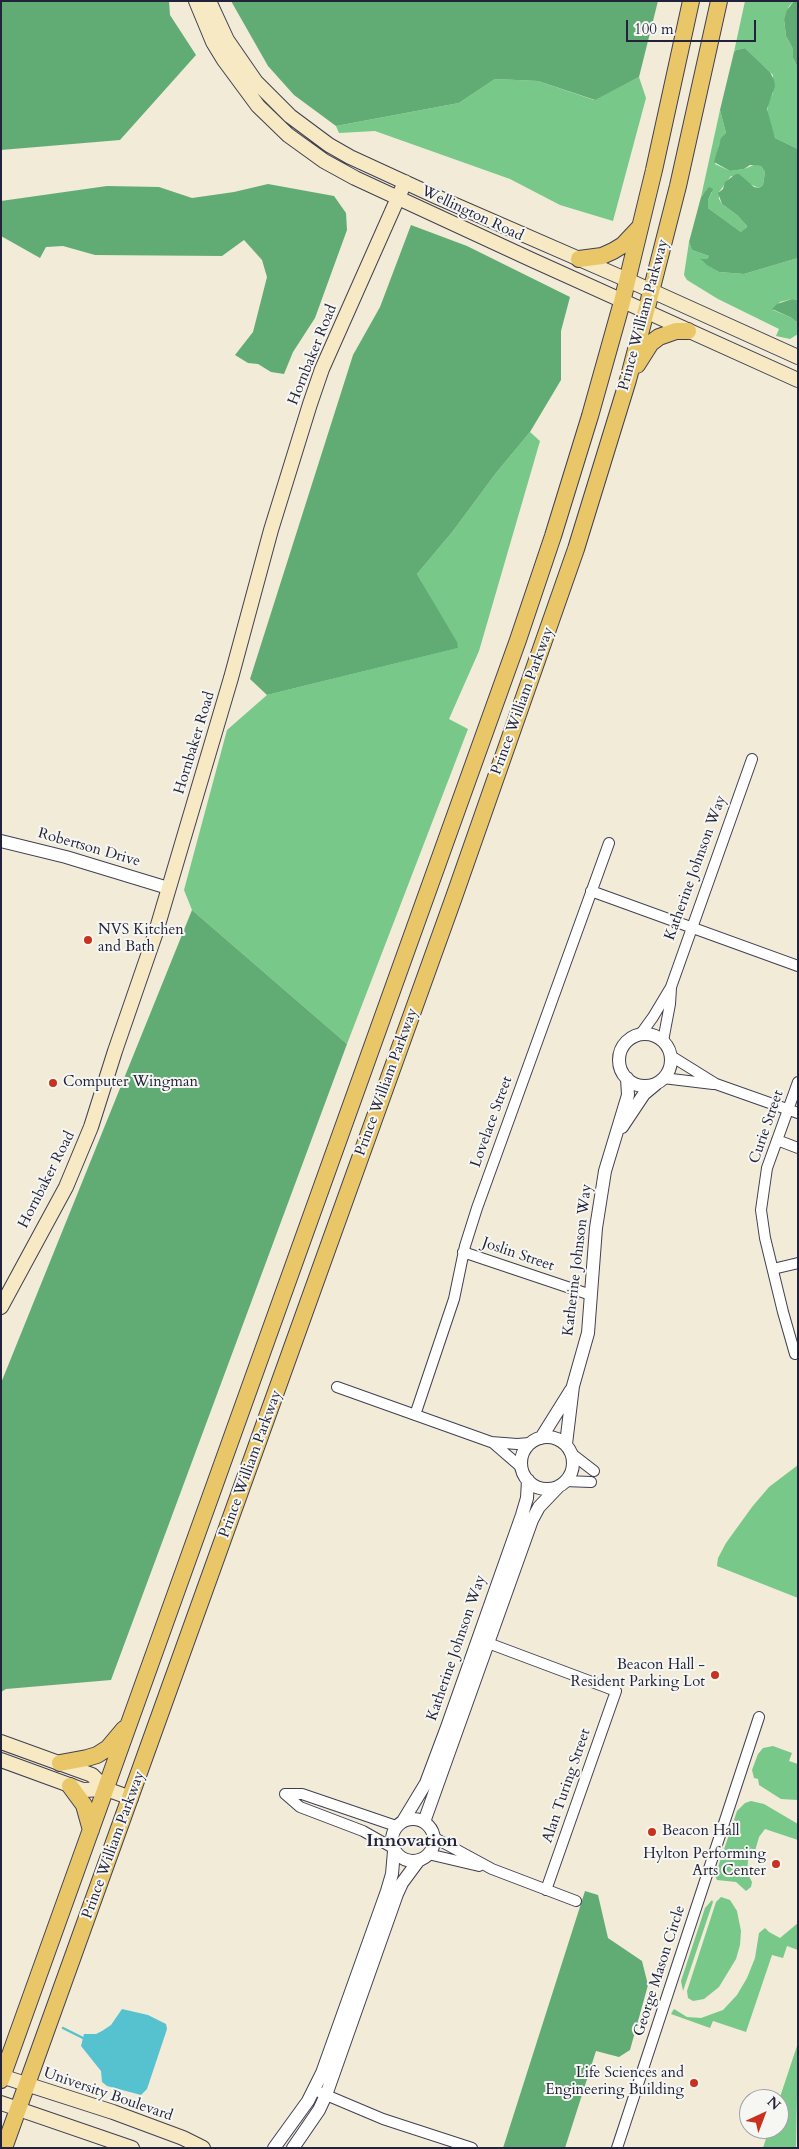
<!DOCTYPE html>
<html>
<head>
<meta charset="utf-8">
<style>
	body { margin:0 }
	#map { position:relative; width:799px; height:2149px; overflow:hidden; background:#f1ebd8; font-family:Cardo,serif }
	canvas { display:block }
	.frame { position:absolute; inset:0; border:2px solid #22223b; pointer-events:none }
	.north { position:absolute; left:739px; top:2089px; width:50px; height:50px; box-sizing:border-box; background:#f6f6f2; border:1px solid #a1a1a9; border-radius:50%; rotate:43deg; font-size:14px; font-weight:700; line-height:20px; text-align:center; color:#22223b }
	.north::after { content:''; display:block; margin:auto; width:18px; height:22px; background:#c8321e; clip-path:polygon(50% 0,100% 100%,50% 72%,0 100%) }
	.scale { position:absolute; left:626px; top:20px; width:130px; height:22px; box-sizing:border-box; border:2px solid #22223b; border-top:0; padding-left:6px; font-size:15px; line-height:18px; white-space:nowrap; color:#22223b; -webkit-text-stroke:4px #f6f6f2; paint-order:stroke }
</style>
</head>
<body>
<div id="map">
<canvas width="799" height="2149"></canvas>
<div class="frame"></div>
<div class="north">N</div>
<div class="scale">100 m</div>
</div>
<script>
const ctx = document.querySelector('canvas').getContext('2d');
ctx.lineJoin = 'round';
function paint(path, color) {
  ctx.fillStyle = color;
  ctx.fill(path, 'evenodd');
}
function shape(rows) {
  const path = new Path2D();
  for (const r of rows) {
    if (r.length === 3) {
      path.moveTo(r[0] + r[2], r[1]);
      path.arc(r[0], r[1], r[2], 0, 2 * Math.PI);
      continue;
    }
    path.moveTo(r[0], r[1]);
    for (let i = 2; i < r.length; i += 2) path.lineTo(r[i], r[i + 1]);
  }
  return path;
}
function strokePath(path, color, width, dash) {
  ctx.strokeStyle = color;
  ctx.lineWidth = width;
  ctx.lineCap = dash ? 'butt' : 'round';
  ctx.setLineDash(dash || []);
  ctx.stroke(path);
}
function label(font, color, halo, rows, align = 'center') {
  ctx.font = font + ' Cardo,serif';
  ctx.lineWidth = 4;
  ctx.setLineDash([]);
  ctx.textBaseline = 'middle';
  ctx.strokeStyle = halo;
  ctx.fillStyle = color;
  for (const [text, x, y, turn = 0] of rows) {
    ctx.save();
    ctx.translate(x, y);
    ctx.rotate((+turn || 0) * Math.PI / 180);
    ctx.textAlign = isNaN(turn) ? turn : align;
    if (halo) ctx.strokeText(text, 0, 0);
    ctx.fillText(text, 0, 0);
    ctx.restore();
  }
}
paint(shape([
	[745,1,794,1,789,6,784,19,786,36,793,49,793,58,798,68,798,149,775,138,767,115,768,103,773,93,773,75,745,48,736,50,734,52],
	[639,77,646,98,613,221,560,205,510,179,375,131,339,133,336,126,459,103,495,79,538,81,594,100],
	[720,110,726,133,719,144,715,164,730,171,744,169,754,165,761,166,765,172,763,185,759,188,731,176,719,192,719,199,722,204,737,215,747,226,744,231,741,232,708,208,708,200,712,192,703,194,701,197],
	[689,242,692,250,709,256,707,259,701,259,702,261,719,272,744,274,798,258,798,300,792,299,780,302,773,310,792,318,796,322,798,321,798,334,790,339,776,336,779,329,718,299,687,280,684,275],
	[530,432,540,441,479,651,449,719,468,729,347,1044,192,910,184,890,227,730,267,695,457,648,456,642,417,574,453,531,496,473],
	[798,1465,798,1598,717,1566,718,1558,726,1543,752,1507,769,1487],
	[773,1746,792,1753,789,1761,798,1764,798,1800,781,1799,759,1785,758,1779,754,1778,752,1770,758,1754,763,1748],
	[751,1801,764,1804,798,1824,798,1840,765,1829,759,1837,755,1851,751,1854,748,1861,747,1872,752,1882,751,1887,746,1891,736,1882,717,1880,715,1876,737,1811,745,1803],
	[721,1897,730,1900,737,1911,741,1931,740,1945,736,1959,719,1987,704,1999,693,2001,688,1998,687,1991,716,1902],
	[712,1900,713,1902,683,1991,681,1981,705,1908],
	[798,1923,798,1950,787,1946,783,1958,772,1955,746,2032,713,2021,710,2028,671,2014,674,2009,687,2017,701,2018,723,2010,737,1995,747,1978,755,1958,759,1933,765,1928,769,1932,780,1938],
	[798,2043,796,2148,763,2148,769,2129,779,2129,779,2100]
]), '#77c889');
paint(shape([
	[1,1,169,1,170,15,196,55,120,140,1,150],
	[231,1,658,1,639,77,595,100,538,81,495,79,459,103,336,126,294,95,268,66],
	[794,1,798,1,798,68,793,58,793,49,786,36,784,19,787,10],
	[745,48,770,72,774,80,775,86,767,109,775,138,798,149,798,258,744,274,719,272,707,265,700,259,707,259,709,256,692,250,689,242,701,197,709,187,713,189,708,200,708,208,741,232,746,228,747,226,737,215,722,204,718,193,723,189,725,182,736,174,739,174,754,187,759,188,763,185,765,172,761,166,750,165,744,169,730,171,714,162,721,138,726,133,720,110,734,52,736,50],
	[268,184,334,196,346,213,347,230,315,318,293,352,284,374,271,372,258,364,248,363,235,355,253,332,267,277,262,260,244,240,222,256,95,255,63,246,46,247,40,258,1,236,1,201,107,186,159,187,192,198,234,192],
	[411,225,467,246,570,297,561,331,561,380,530,432,496,473,453,531,417,574,457,642,458,648,267,695,250,679,353,355,380,307],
	[792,299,798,300,798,321,796,322,792,318,772,309,777,304],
	[192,910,347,1044,111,1680,6,1689,1,1692,1,1383],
	[585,1891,598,1895,608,1938,642,1961,648,1985,630,2050,619,2057,596,2051,565,2148,503,2148]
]), '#61ac75');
paint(shape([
	[122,2009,148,2015,166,2024,167,2029,147,2089,141,2095,107,2086,102,2082,101,2071,81,2046,84,2034,96,2034,102,2031,111,2025]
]), '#56c2d0');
strokePath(shape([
	[63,2028,83,2038]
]), '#56c2d0', 2.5);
const minor = shape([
	[591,891,798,966],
	[640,1035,653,1017,671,987,752,759],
	[663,1041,670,1004,671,988],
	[671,1056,716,1084,798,1113],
	[663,1078,713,1084],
	[798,1082,767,1168,761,1210,765,1238,783,1312,795,1354,798,1353],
	[777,1140,798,1148],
	[463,1252,591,1295],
	[773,1269,798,1263],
	[337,1387,491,1442,517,1444,530,1443],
	[415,1415,454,1299,465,1246,477,1208,609,843],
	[492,1442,522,1468],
	[572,1454,594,1471],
	[565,1481,591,1482],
	[488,1643,616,1691,546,1890],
	[285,1794,300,1807,363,1831,393,1848],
	[285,1794,302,1794,396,1826],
	[433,1837,492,1869,576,1901],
	[428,1854,479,1866],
	[319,2092,383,2119,472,2148],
	[617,2148,759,1717]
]);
const tertiary = shape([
	[1,841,66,857,168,888],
	[645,1060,26],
	[622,1127,644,1094,656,1084],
	[547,1463,26],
	[541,1438,571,1390],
	[566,1444,573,1386,588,1333,596,1228,605,1171,628,1095,627,1078],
	[413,1840,21],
	[403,1821,426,1783,447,1727,522,1515,527,1498,528,1480],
	[424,1822,532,1520,539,1507,559,1486],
	[274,2148,308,2101,322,2073,387,1891,392,1874,394,1851],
	[293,2148,319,2110,326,2095,397,1894,402,1883,419,1860]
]);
const secondary = shape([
	[196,1,213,42,224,60,258,106,288,135,324,161,355,178,530,259,798,380],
	[209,1,227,40,256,82,290,116,329,145,350,157,437,197,632,282,798,357],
	[1,1307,66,1187,91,1127,115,1051,155,935,231,678,271,530,310,404,322,369,405,182],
	[1,1742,92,1775,106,1789],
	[1,1760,83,1790,106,1789,131,1798],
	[1,2076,113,2112,183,2138,203,2148],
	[1,2103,132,2148]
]);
const trunk = shape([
	[579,259,602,256,613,251,623,245,639,228],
	[637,365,651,343,659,337,676,331,688,331],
	[60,1763,87,1758,97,1755,108,1748,124,1729],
	[70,1786,84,1805,91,1830],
	[1,2080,518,640,553,536,590,416,622,302,654,170,691,1],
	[4,2148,454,897,576,549,628,380,644,319,678,186,719,1]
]);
strokePath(minor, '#414053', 12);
strokePath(tertiary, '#414053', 14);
strokePath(secondary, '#414053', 16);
strokePath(trunk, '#414053', 18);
strokePath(minor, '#fff', 10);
strokePath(tertiary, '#fff', 12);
strokePath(secondary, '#f6e9c3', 14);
strokePath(trunk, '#e9c769', 16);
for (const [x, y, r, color] of [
	[88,940,5,"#c8321e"],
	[53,1083,5,"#c8321e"],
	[715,1675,5,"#c8321e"],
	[652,1832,5,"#c8321e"],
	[776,1864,5,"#c8321e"],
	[694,2083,5,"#c8321e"]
]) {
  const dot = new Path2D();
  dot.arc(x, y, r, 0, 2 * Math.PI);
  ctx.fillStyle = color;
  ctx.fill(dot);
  strokePath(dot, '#f6f6f2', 2);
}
label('15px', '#22223b', '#f6f6f2', [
	["Wellington Road",472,214,25],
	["Prince William Parkway",644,315,-75],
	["Hornbaker Road",313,355,-68],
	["Prince William Parkway",523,701,-70],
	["Hornbaker Road",195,743,-73],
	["Robertson Drive",89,848,16],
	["Katherine Johnson Way",696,868,-70],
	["Prince William Parkway",387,1082,-70],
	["Lovelace Street",492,1122,-70],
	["Curie Street",767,1127,-71],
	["Hornbaker Road",47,1180,-63],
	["Joslin Street",518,1255,19],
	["Katherine Johnson Way",578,1260,-83],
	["Prince William Parkway",251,1464,-70],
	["Katherine Johnson Way",457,1648,-71],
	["Alan Turing Street",567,1786,-71],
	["Prince William Parkway",114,1845,-70],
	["George Mason Circle",660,1971,-72],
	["University Boulevard",108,2095,19]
]);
label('15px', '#22223b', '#f6f6f2', [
	["NVS Kitchen",98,931],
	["and Bath",98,948],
	["Computer Wingman",63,1083],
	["Beacon Hall -",705,1666,"right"],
	["Resident Parking Lot",705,1683,"right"],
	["Beacon Hall",662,1832],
	["Hylton Performing",766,1855,"right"],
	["Arts Center",766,1872,"right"],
	["Life Sciences and",684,2074,"right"],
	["Engineering Building",684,2091,"right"]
], 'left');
label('bold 18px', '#22223b', '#f6f6f2', [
	["Innovation",412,1842]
]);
</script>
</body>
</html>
